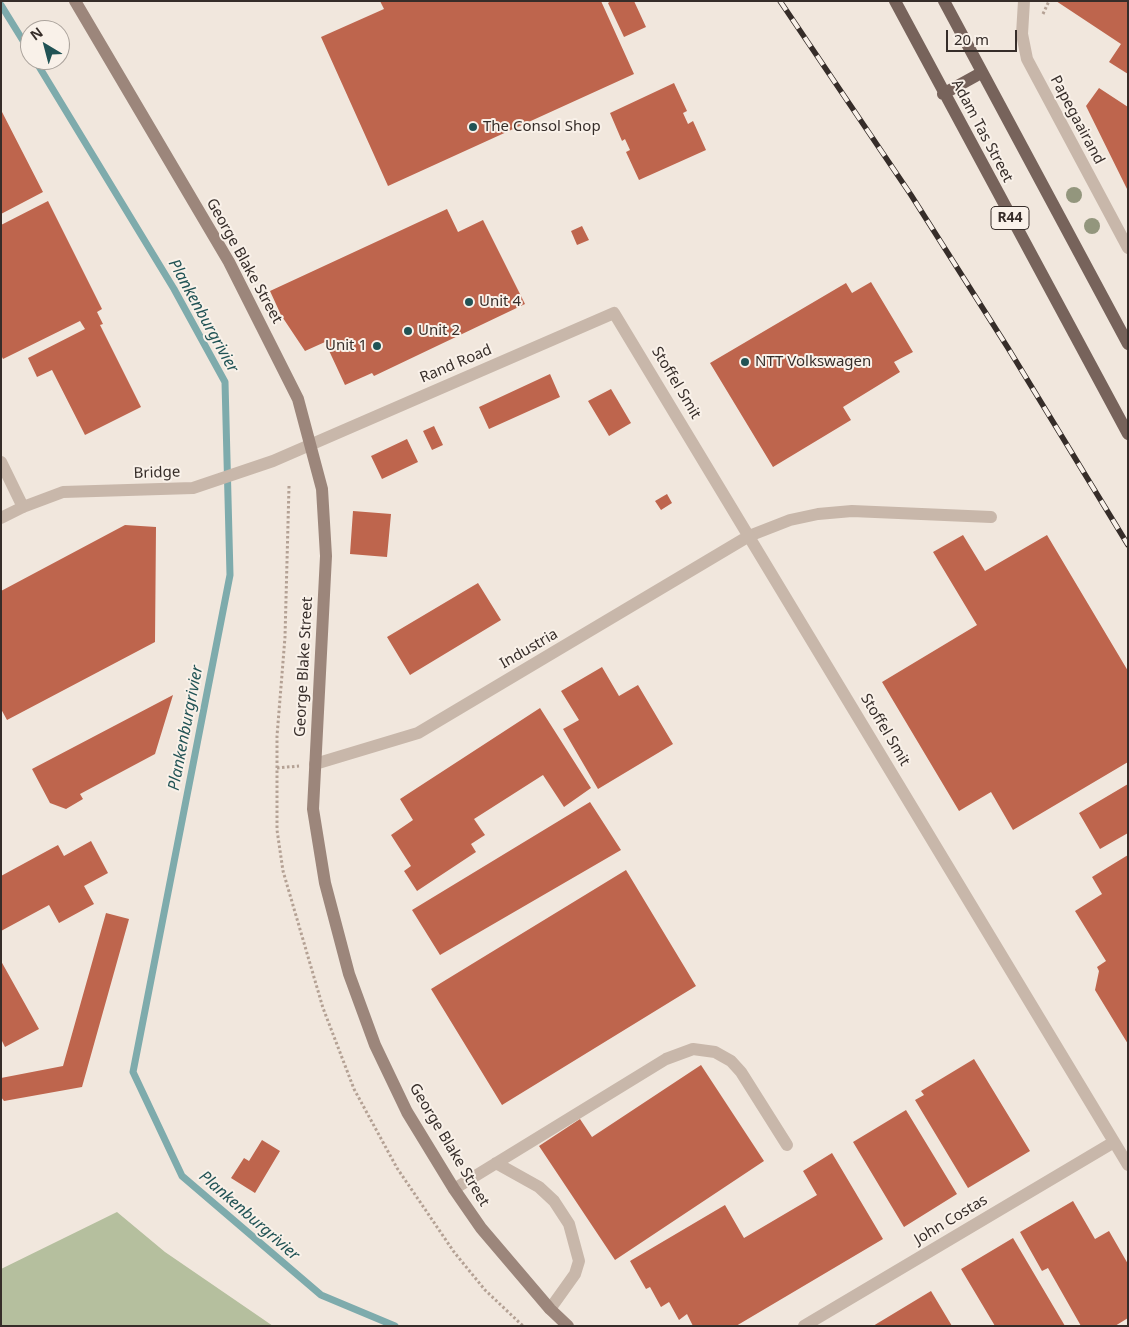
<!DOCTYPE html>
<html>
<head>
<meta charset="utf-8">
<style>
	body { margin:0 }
	#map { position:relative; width:1129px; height:1327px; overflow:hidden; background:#f1e7dd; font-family:"Noto Sans",sans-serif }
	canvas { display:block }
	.frame { position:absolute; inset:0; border:2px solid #362d29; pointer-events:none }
	.north { position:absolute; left:20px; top:20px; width:50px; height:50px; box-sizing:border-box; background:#f9f1e9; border:1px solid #aba39c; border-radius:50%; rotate:323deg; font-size:14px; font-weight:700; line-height:20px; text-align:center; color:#362d29 }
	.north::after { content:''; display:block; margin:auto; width:18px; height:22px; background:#215355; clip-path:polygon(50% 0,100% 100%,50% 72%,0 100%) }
	.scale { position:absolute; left:946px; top:30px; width:71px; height:22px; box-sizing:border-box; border:2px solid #362d29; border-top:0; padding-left:6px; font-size:15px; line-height:18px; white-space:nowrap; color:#362d29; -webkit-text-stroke:4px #f9f1e9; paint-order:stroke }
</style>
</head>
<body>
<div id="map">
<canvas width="1129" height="1327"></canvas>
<div class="frame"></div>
<div class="north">N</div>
<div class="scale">20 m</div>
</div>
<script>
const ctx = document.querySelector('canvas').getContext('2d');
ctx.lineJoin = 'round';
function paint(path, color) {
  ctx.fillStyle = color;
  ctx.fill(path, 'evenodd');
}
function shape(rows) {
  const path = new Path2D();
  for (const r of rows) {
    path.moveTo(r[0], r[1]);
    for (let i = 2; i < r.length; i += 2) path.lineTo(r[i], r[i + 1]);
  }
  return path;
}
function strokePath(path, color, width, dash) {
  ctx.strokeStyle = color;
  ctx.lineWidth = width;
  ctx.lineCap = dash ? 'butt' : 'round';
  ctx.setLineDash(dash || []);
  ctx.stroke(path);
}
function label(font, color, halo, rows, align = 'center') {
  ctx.font = font + ' "Noto Sans",sans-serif';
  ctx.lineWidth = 4;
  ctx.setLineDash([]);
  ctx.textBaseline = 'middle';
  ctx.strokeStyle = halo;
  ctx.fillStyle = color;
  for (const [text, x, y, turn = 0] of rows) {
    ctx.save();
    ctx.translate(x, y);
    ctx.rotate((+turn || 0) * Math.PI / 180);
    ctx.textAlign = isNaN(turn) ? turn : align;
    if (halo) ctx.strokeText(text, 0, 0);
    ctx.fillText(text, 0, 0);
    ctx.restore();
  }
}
paint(shape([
	[117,1212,165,1252,273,1326,1,1326,1,1269]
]), '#b5bf9e');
strokePath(shape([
	[1,5,30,52],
	[35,60,174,289,225,382,230,575,133,1072,182,1176,321,1295,395,1326]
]), '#7eabac', 7);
paint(shape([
	[380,1,601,1,634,74,388,186,321,37,384,9],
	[611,1,634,1,646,27,624,37,608,3],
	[1056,1,1128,1,1128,74,1109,62,1121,44],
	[674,83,687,111,683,113,688,124,693,121,706,150,639,180,626,152,630,150,625,139,622,141,610,113],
	[1099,88,1128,107,1128,191,1086,106],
	[1,110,43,192,1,214],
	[48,201,102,309,97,312,103,324,100,325,141,407,85,435,52,370,37,377,28,358,85,329,80,321,3,359,1,355,1,225],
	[447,209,458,232,483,220,525,304,374,376,372,373,345,385,325,342,305,351,281,315,270,291],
	[582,226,589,240,577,245,571,231],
	[871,282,913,352,894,362,900,372,843,407,851,420,773,467,710,363,846,283,852,293],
	[550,374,560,397,489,429,479,407],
	[611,389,631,423,609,436,588,401],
	[434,426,443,445,432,450,423,431],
	[407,439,418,462,382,479,371,456],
	[667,494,672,503,661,510,655,501],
	[353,511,391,514,387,557,350,554],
	[125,525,156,527,155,642,7,720,1,709,1,591],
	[963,535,985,571,1047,535,1128,671,1128,762,1013,830,991,792,959,811,882,682,977,625,933,552],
	[478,583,501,620,410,675,387,637],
	[602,667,619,696,638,685,673,744,598,789,563,729,579,720,561,691],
	[173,695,155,754,80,794,83,799,66,809,50,803,32,769],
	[540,708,591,788,564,807,543,775,474,819,485,835,471,844,476,852,417,891,404,871,411,866,391,835,413,820,400,799],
	[1128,784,1128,833,1100,849,1079,813],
	[590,802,621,850,440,955,412,910],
	[91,841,108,873,84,886,94,904,59,923,49,905,1,931,1,876,58,845,64,856],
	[1128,855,1128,1044,1095,990,1099,971,1097,967,1106,961,1075,911,1102,894,1092,877],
	[626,870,696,986,502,1105,431,989],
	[106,913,129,919,82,1087,4,1101,1,1097,1,1078,63,1066],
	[1,961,39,1029,5,1047,1,1039],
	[974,1059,1030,1151,968,1188,915,1100,924,1095,921,1091],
	[701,1065,764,1161,615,1260,539,1146,580,1119,592,1137],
	[906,1110,957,1194,904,1227,853,1142],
	[262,1140,280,1151,255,1193,231,1178,244,1158,249,1161],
	[832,1153,883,1239,736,1326,693,1326,687,1314,679,1320,669,1302,661,1307,650,1287,646,1289,630,1261,725,1205,744,1238,817,1195,803,1171],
	[1073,1201,1095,1239,1109,1231,1128,1264,1128,1318,1115,1326,1081,1326,1048,1268,1042,1271,1020,1232],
	[1013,1238,1065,1326,995,1326,961,1269],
	[931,1291,952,1326,873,1326]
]), '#be654d');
strokePath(shape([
	[1043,14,1049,1],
	[289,486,285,637,277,736,277,830,283,871,323,1008,354,1089,397,1168,454,1252,485,1290,523,1326],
	[277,768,299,766]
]), '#b4a194', 3, [2.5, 2.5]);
strokePath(shape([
	[749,536,790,520,818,514,852,511,991,517],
	[496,1163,539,1187,554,1201,569,1224,579,1261,575,1274,550,1309],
	[454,1189,666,1059,693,1049,715,1052,731,1061,741,1072,787,1145]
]), '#c8b7aa', 12);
strokePath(shape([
	[1024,1,1022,34,1027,59,1128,248],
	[1,462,23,507],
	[1,518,23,507,63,492,193,488,273,461,614,313,1128,1165],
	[315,764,418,733,749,536],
	[804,1326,1114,1142]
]), '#c8b7aa', 12);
strokePath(shape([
	[75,1,229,262,298,399,322,489,326,556,313,809,325,883,349,974,375,1045,407,1112,454,1189,481,1228,550,1309,568,1326]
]), '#9c867b', 12);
strokePath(shape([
	[895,1,1128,434],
	[944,1,1128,344],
	[943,94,981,73]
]), '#77635b', 12);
const rail = shape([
	[780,1,911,195,1008,348,1128,545]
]);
strokePath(rail, '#362d29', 5.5);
strokePath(rail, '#f9f1e9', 4, [11]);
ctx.fillStyle = '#93967d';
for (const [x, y] of [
	[1074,195],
	[1092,226]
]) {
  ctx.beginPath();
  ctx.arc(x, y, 8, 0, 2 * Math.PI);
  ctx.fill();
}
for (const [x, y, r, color] of [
	[473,127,5,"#215355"],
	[469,302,5,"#215355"],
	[408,331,5,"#215355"],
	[377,346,5,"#215355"],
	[745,362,5,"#215355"]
]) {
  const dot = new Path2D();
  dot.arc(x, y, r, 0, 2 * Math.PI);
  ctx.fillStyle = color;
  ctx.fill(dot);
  strokePath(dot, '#f9f1e9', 2);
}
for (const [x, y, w] of [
	[1010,218,38]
]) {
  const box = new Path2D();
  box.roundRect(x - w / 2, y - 11.5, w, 23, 4);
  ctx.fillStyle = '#f9f1e9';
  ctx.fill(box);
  strokePath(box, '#362d29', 1);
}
label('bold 14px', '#362d29', null, [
	["R44",1010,218]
]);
label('15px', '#362d29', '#f9f1e9', [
	["Papegaairand",1077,120,62],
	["Adam Tas Street",982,131,62],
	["George Blake Street",244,261,61],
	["Rand Road",456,364,-23],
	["Stoffel Smit",676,383,59],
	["Bridge",157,473,-2],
	["Industria",529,649,-30],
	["George Blake Street",304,667,-87],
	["Stoffel Smit",885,730,59],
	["George Blake Street",449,1145,59],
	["John Costas",951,1220,-31]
]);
label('15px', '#362d29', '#f9f1e9', [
	["The Consol Shop",483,127],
	["Unit 4",479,302],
	["Unit 2",418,331],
	["Unit 1",367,346,"right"],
	["NTT Volkswagen",755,362]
], 'left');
label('italic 16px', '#215355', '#f9f1e9', [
	["Plankenburgrivier",203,316,61],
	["Plankenburgrivier",186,728,-79],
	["Plankenburgrivier",249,1216,41]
]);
</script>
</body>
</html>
